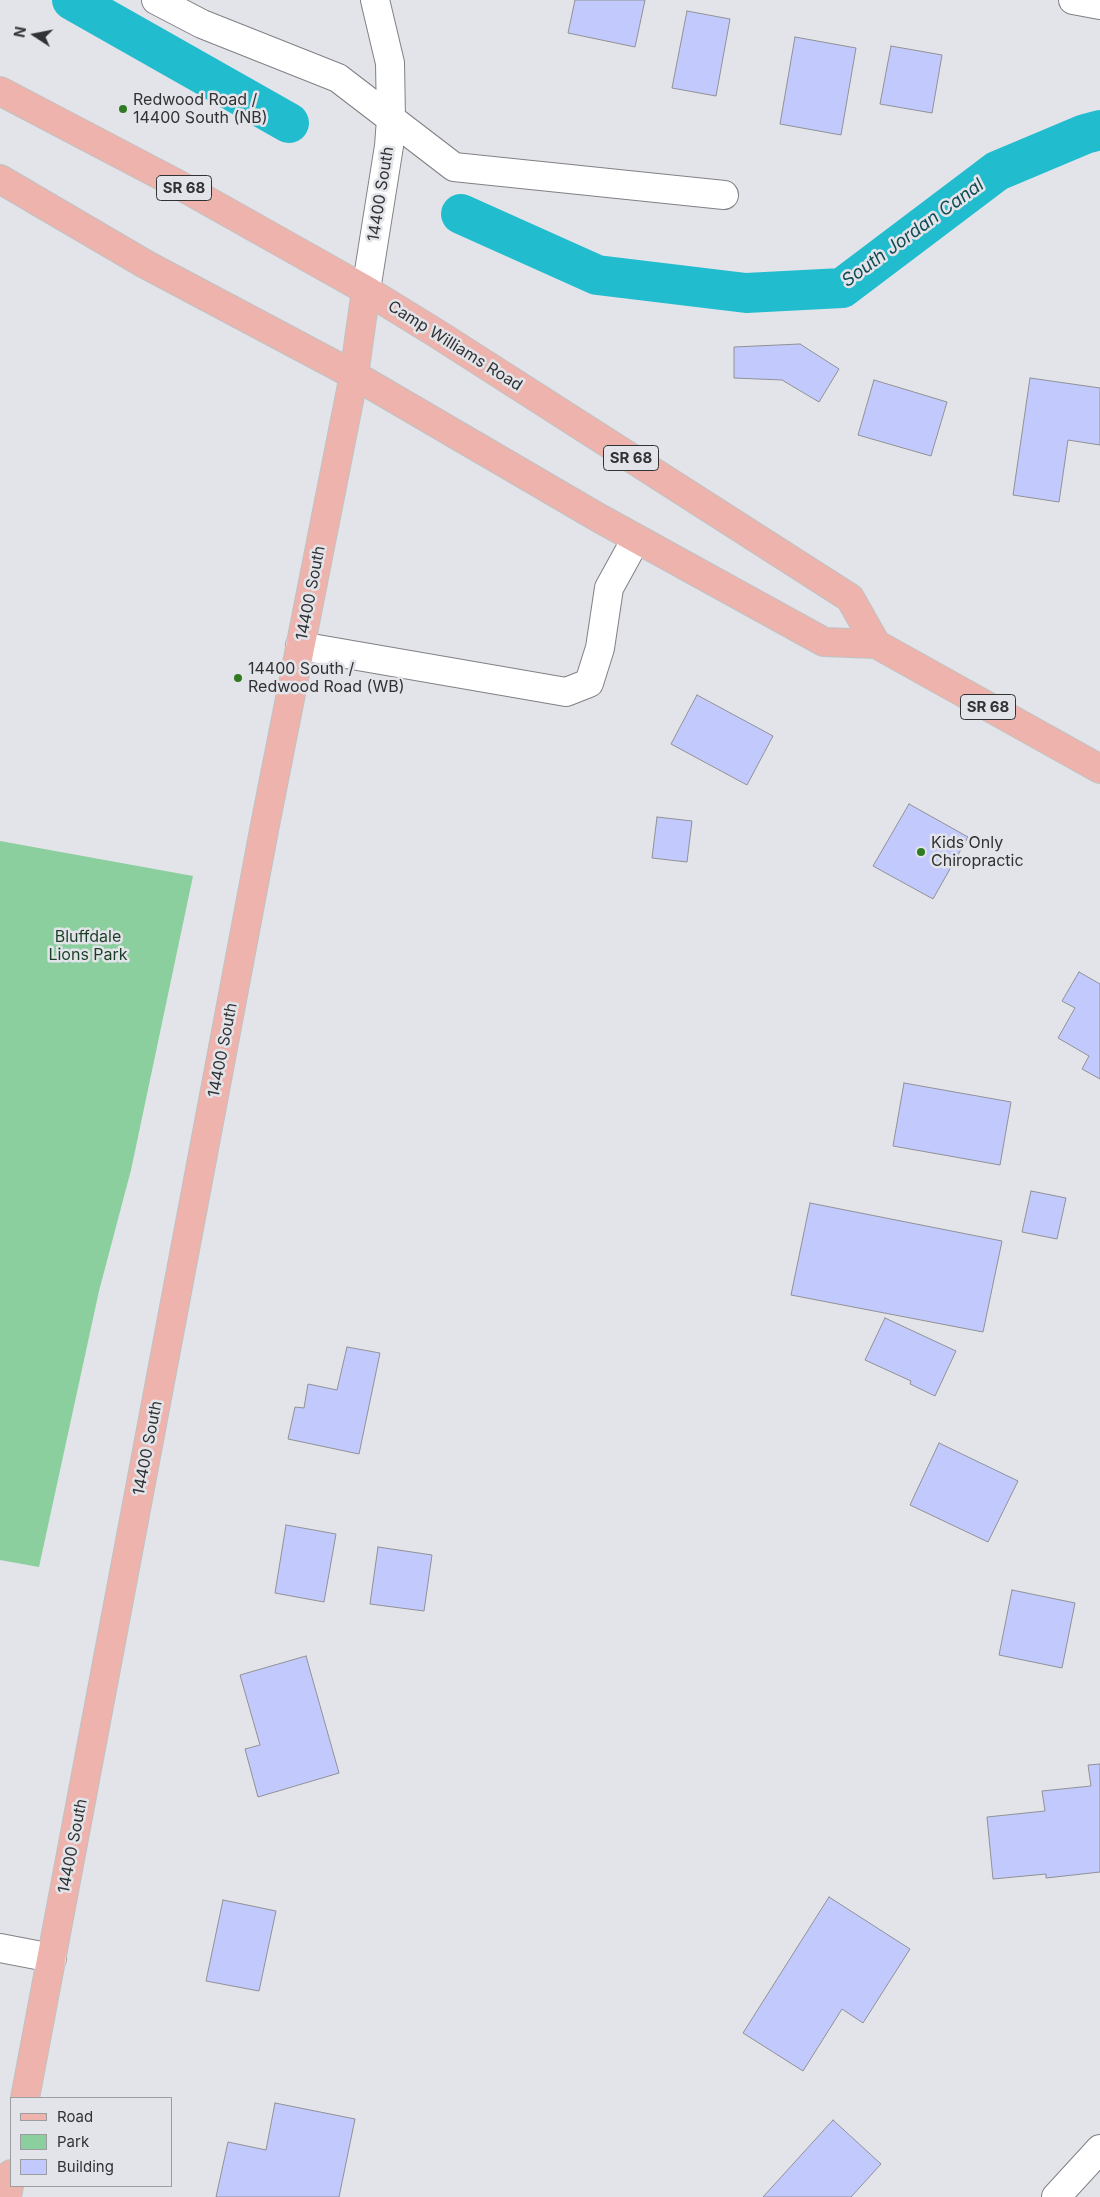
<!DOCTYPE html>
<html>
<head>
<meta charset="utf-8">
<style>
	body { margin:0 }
	#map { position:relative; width:1100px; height:2197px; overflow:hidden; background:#e3e4e9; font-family:Inter,sans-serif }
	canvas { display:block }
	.legend { position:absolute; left:10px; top:2097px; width:162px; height:90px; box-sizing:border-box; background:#e3e4e9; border:1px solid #9c9da1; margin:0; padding:6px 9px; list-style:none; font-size:15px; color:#313234 }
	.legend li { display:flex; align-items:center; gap:10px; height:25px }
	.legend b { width:25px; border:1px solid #9c9da1 }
	.north { position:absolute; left:10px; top:10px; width:50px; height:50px; -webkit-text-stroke:4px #e3e4e9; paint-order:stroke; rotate:281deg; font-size:14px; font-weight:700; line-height:20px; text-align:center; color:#313234 }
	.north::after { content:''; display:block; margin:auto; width:18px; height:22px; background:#313234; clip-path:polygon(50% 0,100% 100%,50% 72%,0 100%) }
</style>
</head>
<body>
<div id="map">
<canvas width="1100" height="2197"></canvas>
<ul class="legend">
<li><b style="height:6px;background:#edb3ac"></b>Road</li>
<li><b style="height:14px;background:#8acf9d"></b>Park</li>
<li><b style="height:14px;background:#c2cafd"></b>Building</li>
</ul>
<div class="north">N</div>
</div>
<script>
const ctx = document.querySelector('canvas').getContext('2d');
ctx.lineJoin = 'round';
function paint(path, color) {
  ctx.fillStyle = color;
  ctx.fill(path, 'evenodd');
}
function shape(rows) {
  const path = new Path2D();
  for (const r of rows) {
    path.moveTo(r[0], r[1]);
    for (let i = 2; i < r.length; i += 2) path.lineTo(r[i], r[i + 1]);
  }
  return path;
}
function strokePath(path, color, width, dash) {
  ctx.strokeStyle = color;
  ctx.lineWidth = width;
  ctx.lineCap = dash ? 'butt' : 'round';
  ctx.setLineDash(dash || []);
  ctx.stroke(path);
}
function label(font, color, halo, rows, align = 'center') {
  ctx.font = font + ' Inter,sans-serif';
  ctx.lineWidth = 5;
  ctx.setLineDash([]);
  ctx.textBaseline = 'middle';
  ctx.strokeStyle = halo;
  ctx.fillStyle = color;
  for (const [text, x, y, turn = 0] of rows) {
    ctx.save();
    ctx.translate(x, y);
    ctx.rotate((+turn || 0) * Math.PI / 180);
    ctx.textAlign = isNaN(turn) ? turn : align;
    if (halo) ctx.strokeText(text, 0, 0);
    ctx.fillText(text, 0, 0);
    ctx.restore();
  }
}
paint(shape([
	[0,841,193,876,131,1170,99,1291,39,1567,0,1560]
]), '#8acf9d');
strokePath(shape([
	[72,0,289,123],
	[461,214,597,275,746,293,842,288,997,171,1085,134,1100,130]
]), '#22bccf', 40);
const building = shape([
	[575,0,645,0,635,47,568,33,575,0],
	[687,11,730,19,716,96,672,88,687,11],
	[795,37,856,48,841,135,780,124,795,37],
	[891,46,942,55,932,113,880,104,891,46],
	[800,344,839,369,819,402,782,380,734,378,734,347,800,344],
	[1030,378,1100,388,1100,445,1068,440,1059,502,1013,495,1030,378],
	[874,380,947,402,931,456,858,435,874,380],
	[697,695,773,736,747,785,671,744,697,695],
	[909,804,968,837,933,899,873,866,909,804],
	[657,817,692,821,687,862,652,858,657,817],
	[1079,972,1100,984,1100,1079,1082,1069,1089,1056,1058,1038,1075,1008,1062,1001,1079,972],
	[904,1083,1011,1102,1000,1165,893,1146,904,1083],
	[1031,1191,1066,1198,1057,1239,1022,1232,1031,1191],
	[810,1203,1002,1241,983,1332,791,1295,810,1203],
	[885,1318,956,1351,935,1396,910,1384,911,1381,865,1360,885,1318],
	[347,1347,380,1353,359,1454,288,1439,295,1407,304,1408,308,1384,337,1390,347,1347],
	[939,1443,1018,1481,988,1542,910,1505,939,1443],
	[286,1525,336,1534,324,1602,275,1593,286,1525],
	[378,1547,432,1555,424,1611,370,1604,378,1547],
	[1012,1590,1075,1603,1062,1668,999,1655,1012,1590],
	[306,1656,339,1773,258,1797,245,1749,260,1745,240,1675,306,1656],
	[1100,1764,1100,1872,1046,1878,1046,1874,993,1879,987,1817,1045,1811,1042,1791,1091,1786,1088,1765,1100,1764],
	[829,1897,910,1949,863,2023,842,2009,803,2071,743,2033,829,1897],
	[223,1900,276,1911,259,1991,206,1981,223,1900],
	[275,2103,355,2119,339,2197,216,2197,228,2142,266,2150,275,2103],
	[833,2120,881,2164,851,2197,763,2197,833,2120]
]);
paint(building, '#c2cafd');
strokePath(building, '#909195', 1);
const minor = shape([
	[156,0,202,24,338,78,454,167,724,195],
	[1073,0,1100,5],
	[366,290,389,146,391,119,390,63,375,0],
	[300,646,566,692,589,683,600,648,609,588,636,539],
	[0,1948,52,1958],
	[1056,2197,1100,2149]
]);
const major = shape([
	[0,91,181,186,366,290,436,333,850,598,876,644],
	[0,179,145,264,354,375,599,518,824,642,876,644,1100,769],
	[25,2098,265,825,354,375,366,290],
	[7,2197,11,2174]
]);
strokePath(minor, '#808185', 30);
strokePath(major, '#c1c2c2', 30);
strokePath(minor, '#fff', 28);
strokePath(major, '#edb3ac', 28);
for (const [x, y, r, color] of [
	[123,109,5,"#2f7b22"],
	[238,678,5,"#2f7b22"],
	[921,852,5,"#2f7b22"]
]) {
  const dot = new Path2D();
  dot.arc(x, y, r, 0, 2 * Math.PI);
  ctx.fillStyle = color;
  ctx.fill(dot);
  strokePath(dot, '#e3e4e9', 2);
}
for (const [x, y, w] of [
	[184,188,55],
	[631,458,55],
	[988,707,55]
]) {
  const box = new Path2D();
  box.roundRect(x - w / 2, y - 12.5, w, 25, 4);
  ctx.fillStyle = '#e3e4e9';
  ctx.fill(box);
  strokePath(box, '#313234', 1);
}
label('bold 15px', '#313234', null, [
	["SR 68",184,188],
	["SR 68",631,458],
	["SR 68",988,707]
]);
label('16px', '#313234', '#e3e4e9', [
	["Redwood Road /",133,100],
	["14400 South (NB)",133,118],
	["14400 South /",248,669],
	["Redwood Road (WB)",248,687],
	["Kids Only",931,843],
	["Chiropractic",931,861]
], 'left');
label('16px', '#313234', '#e3e4e9', [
	["14400 South",381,194,-81],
	["Camp Williams Road",455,346,32],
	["14400 South",311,593,-79],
	["14400 South",223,1050,-79],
	["14400 South",148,1448,-79],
	["14400 South",73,1846,-79]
]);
label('16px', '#1b3f26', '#e3e4e9', [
	["Bluffdale",88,937],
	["Lions Park",88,955]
]);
label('italic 18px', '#104c55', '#e3e4e9', [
	["South Jordan Canal",913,233,-36]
]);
</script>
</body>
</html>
